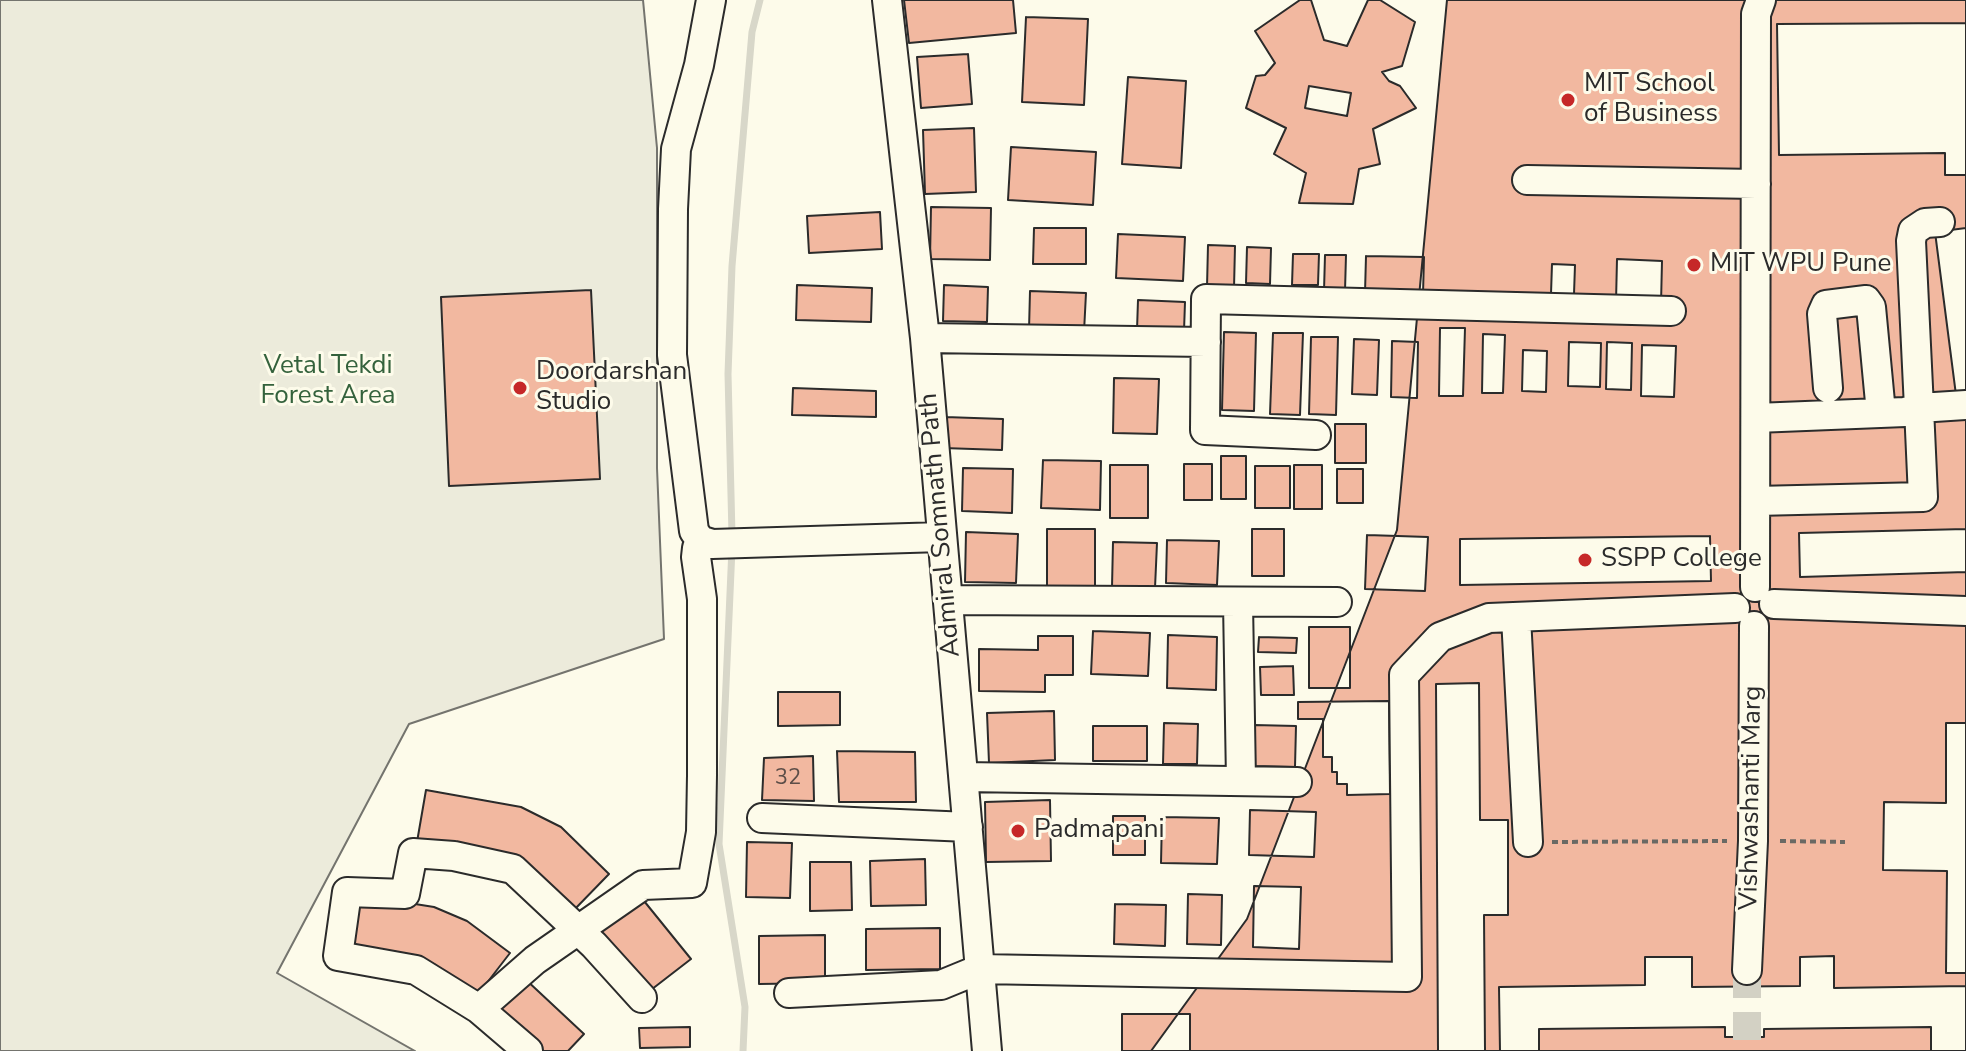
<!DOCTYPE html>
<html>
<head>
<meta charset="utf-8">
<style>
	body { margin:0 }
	canvas { display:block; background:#fdfbea }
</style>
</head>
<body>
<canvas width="1966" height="1051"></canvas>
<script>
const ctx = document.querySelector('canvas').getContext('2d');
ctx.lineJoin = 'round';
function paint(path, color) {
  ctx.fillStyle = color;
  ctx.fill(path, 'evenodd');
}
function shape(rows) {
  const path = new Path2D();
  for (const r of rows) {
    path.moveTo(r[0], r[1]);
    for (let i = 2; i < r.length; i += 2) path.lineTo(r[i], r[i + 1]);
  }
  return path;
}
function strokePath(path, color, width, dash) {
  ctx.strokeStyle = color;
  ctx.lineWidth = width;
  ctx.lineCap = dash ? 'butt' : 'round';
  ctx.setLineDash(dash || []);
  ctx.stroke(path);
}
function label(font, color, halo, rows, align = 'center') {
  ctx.font = font + ' "Nunito Sans",sans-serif';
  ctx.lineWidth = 6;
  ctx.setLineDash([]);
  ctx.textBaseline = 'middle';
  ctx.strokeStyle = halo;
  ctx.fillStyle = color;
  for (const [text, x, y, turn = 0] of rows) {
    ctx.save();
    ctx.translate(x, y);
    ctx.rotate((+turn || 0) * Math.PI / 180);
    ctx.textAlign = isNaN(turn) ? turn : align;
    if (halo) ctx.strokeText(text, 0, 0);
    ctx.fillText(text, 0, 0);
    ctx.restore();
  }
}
const green = shape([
	[0,0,643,0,657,148,657,468,664,639,409,724,277,973,415,1051,0,1051,0,0]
]);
paint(green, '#ecebdb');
strokePath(green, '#74746e', 2);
strokePath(shape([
	[732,535,728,374,732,266,752,32,760,0],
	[732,548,719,844,745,1007,743,1051]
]), '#d8d7c9', 7);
const building = shape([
	[904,0,1013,0,1016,33,909,43,904,0],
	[1300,0,1311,0,1324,40,1347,46,1368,0,1380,0,1415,22,1402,66,1382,72,1389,81,1400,86,1416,108,1373,129,1380,164,1359,169,1353,204,1299,203,1306,173,1274,154,1286,128,1246,108,1256,76,1265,75,1275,63,1255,31,1300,0],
	[1309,86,1351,93,1347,116,1305,108,1309,86],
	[1447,0,1966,0,1966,1051,1151,1051,1247,919,1397,530,1447,0],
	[1026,17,1088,19,1084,105,1022,102,1026,17],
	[1966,23,1966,175,1945,175,1945,153,1779,155,1777,24,1966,23],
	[968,54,972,104,921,108,917,57,968,54],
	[1128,77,1186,81,1181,168,1122,164,1128,77],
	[974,128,976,192,925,194,923,130,974,128],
	[1011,147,1096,152,1093,205,1008,200,1011,147],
	[931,207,991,208,990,260,930,259,931,207],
	[880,212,882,249,809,253,807,216,880,212],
	[1034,228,1086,228,1086,264,1033,264,1034,228],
	[1966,228,1966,394,1956,395,1935,232,1966,228],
	[1118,234,1185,237,1183,281,1116,278,1118,234],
	[1208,245,1235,246,1234,288,1207,287,1208,245],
	[1247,247,1271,248,1270,284,1246,283,1247,247],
	[1293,254,1319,254,1318,285,1292,285,1293,254],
	[1325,255,1346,255,1345,291,1324,291,1325,255],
	[1366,256,1424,257,1423,294,1365,293,1366,256],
	[1617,259,1662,261,1661,304,1616,302,1617,259],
	[1552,264,1575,265,1574,294,1551,294,1552,264],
	[797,285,872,288,871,322,796,320,797,285],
	[944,285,988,287,987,322,943,321,944,285],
	[591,290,600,479,449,486,441,297,591,290],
	[1030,291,1086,293,1084,332,1029,330,1030,291],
	[1138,300,1185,302,1184,331,1137,330,1138,300],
	[1440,328,1465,328,1463,396,1439,396,1440,328],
	[1224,332,1256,333,1254,411,1222,410,1224,332],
	[1273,333,1303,333,1300,415,1270,414,1273,333],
	[1483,334,1505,335,1503,393,1482,393,1483,334],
	[1311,337,1338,337,1336,415,1309,414,1311,337],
	[1354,339,1379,340,1377,395,1352,394,1354,339],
	[1392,341,1418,342,1417,398,1391,397,1392,341],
	[1569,342,1601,343,1600,387,1568,386,1569,342],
	[1607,342,1632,343,1631,390,1606,389,1607,342],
	[1642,345,1676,346,1674,397,1641,396,1642,345],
	[1523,350,1547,351,1546,392,1522,391,1523,350],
	[1114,378,1159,379,1157,434,1113,433,1114,378],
	[793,388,876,391,876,417,792,415,793,388],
	[945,417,1003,419,1002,450,943,448,945,417],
	[1335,424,1366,424,1366,463,1335,463,1335,424],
	[1221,456,1246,456,1246,499,1221,499,1221,456],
	[1043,460,1101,461,1100,510,1041,508,1043,460],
	[1184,464,1212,464,1212,500,1184,500,1184,464],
	[1110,465,1148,465,1148,518,1110,518,1110,465],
	[1294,465,1322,465,1322,509,1294,509,1294,465],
	[1255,466,1290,466,1290,508,1255,508,1255,466],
	[963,468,1013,469,1012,513,962,511,963,468],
	[1337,469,1363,469,1363,503,1337,503,1337,469],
	[1047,529,1095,529,1095,586,1047,586,1047,529],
	[1252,529,1284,529,1284,576,1252,576,1252,529],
	[1966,529,1966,572,1800,577,1799,533,1966,529],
	[966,532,1018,534,1016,583,965,582,966,532],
	[1367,535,1428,537,1425,591,1365,589,1367,535],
	[1710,536,1711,581,1460,585,1460,539,1710,536],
	[1167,540,1219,541,1217,585,1166,583,1167,540],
	[1113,542,1157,543,1155,588,1112,587,1113,542],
	[1309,627,1350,627,1350,688,1309,688,1309,627],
	[1093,631,1150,633,1148,676,1091,674,1093,631],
	[1168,635,1217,637,1216,690,1167,688,1168,635],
	[1038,636,1073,636,1073,675,1045,675,1045,692,979,691,979,649,1038,650,1038,636],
	[1259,637,1297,638,1296,653,1258,652,1259,637],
	[1293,666,1294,695,1261,695,1260,667,1293,666],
	[1479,683,1480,820,1508,820,1508,915,1484,915,1485,1051,1438,1051,1436,684,1479,683],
	[778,692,840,692,840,725,778,726,778,692],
	[1389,701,1390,794,1347,795,1347,784,1337,784,1337,772,1332,772,1332,757,1323,757,1323,719,1298,719,1298,702,1389,701],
	[1054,711,1055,760,989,763,987,713,1054,711],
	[1164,723,1198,724,1197,764,1163,764,1164,723],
	[1946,723,1966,723,1966,973,1946,973,1947,871,1883,870,1884,802,1946,803,1946,723],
	[1254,725,1296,726,1295,767,1253,766,1254,725],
	[1093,726,1147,726,1147,761,1093,761,1093,726],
	[837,751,915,752,916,802,839,802,837,751],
	[813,756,814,801,762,800,764,758,813,756],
	[426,790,521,807,561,827,609,874,573,911,417,842,426,790],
	[1050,800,1051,861,986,862,985,802,1050,800],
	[1250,810,1316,812,1314,857,1249,855,1250,810],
	[1113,816,1145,816,1145,855,1113,855,1113,816],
	[1162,817,1219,818,1217,864,1161,863,1162,817],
	[747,842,792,843,790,898,746,897,747,842],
	[925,859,926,905,871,906,870,861,925,859],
	[810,862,851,862,852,910,810,911,810,862],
	[1254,886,1301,887,1299,949,1253,947,1254,886],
	[352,894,434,907,467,921,510,953,476,997,434,964,344,951,352,894],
	[1188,894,1222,895,1221,945,1187,944,1188,894],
	[640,896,691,959,647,993,597,930,640,896],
	[1115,904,1166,905,1165,946,1114,944,1115,904],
	[940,928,940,969,866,970,866,929,940,928],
	[825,935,825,983,759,984,759,936,825,935],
	[1834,956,1834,988,1966,986,1966,1051,1931,1051,1931,1027,1764,1029,1764,1037,1725,1037,1725,1027,1539,1029,1539,1051,1500,1051,1499,987,1645,985,1645,957,1692,957,1692,987,1800,986,1800,957,1834,956],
	[523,977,584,1034,568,1051,537,1051,492,1010,523,977],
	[1122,1014,1190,1014,1190,1051,1122,1051,1122,1014],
	[690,1027,690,1047,640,1048,639,1028,690,1027]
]);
paint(building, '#f2b8a0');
strokePath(building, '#2b2b2b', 2);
strokePath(shape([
	[1747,970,1747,1051]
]), '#d3d1c4', 28, [28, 14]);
const minor = shape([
	[711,0,699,65,676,149,673,209,672,355,694,531,700,540,712,544,942,537],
	[887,0,925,338,987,1051],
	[1527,180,1756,184],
	[925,338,1206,342],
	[1828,388,1822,314,1826,305,1866,300,1871,307,1881,413],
	[1756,418,1905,412,1919,408,1911,241,1913,231,1925,223,1940,222],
	[1316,435,1205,430,1206,299,1671,311],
	[1756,501,1923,497,1919,408,1966,405],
	[1755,587,1756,14,1761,0],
	[948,600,1337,602],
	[1238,602,1241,781],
	[1774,604,1966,611],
	[1516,617,1528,842],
	[964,777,1297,782],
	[762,818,968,827],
	[1747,970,1753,841,1754,626],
	[789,993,941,985,980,969,1407,977,1404,675,1440,637,1489,618,1735,608],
	[479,1009,535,960,643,885,692,883,701,832,702,775,702,599,696,557,697,548,705,543],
	[528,1051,479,1009,416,970,338,956,347,892,405,894,413,853,454,856,513,869,594,945,642,998]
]);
strokePath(minor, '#2b2b2b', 32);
strokePath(shape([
	[1780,841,1845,842],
	[1552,842,1727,841]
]), '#6a6964', 4, [6, 4]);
strokePath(minor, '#fdfbea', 28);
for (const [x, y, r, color] of [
	[1568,100,8,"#c62828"],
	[1694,265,8,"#c62828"],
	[520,388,8,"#c62828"],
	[1585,560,8,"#c62828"],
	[1018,831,8,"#c62828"]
]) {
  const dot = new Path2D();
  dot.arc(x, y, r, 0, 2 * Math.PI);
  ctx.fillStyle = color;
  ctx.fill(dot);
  strokePath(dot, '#fdfbea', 3);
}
label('22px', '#5d4e48', null, [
	["32",788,779]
]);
label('26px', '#2b2b2b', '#fdfbea', [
	["MIT School",1584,85],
	["of Business",1584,115],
	["MIT WPU Pune",1710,265],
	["Doordarshan",536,373],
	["Studio",536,403],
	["SSPP College",1601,560],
	["Padmapani",1034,831]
], 'left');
label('26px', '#34623c', '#fdfbea', [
	["Vetal Tekdi",328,367],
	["Forest Area",328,397]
]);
label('26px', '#2b2b2b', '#fdfbea', [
	["Admiral Somnath Path",941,525,-95],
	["Vishwashanti Marg",1752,798,-89]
]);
</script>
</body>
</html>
